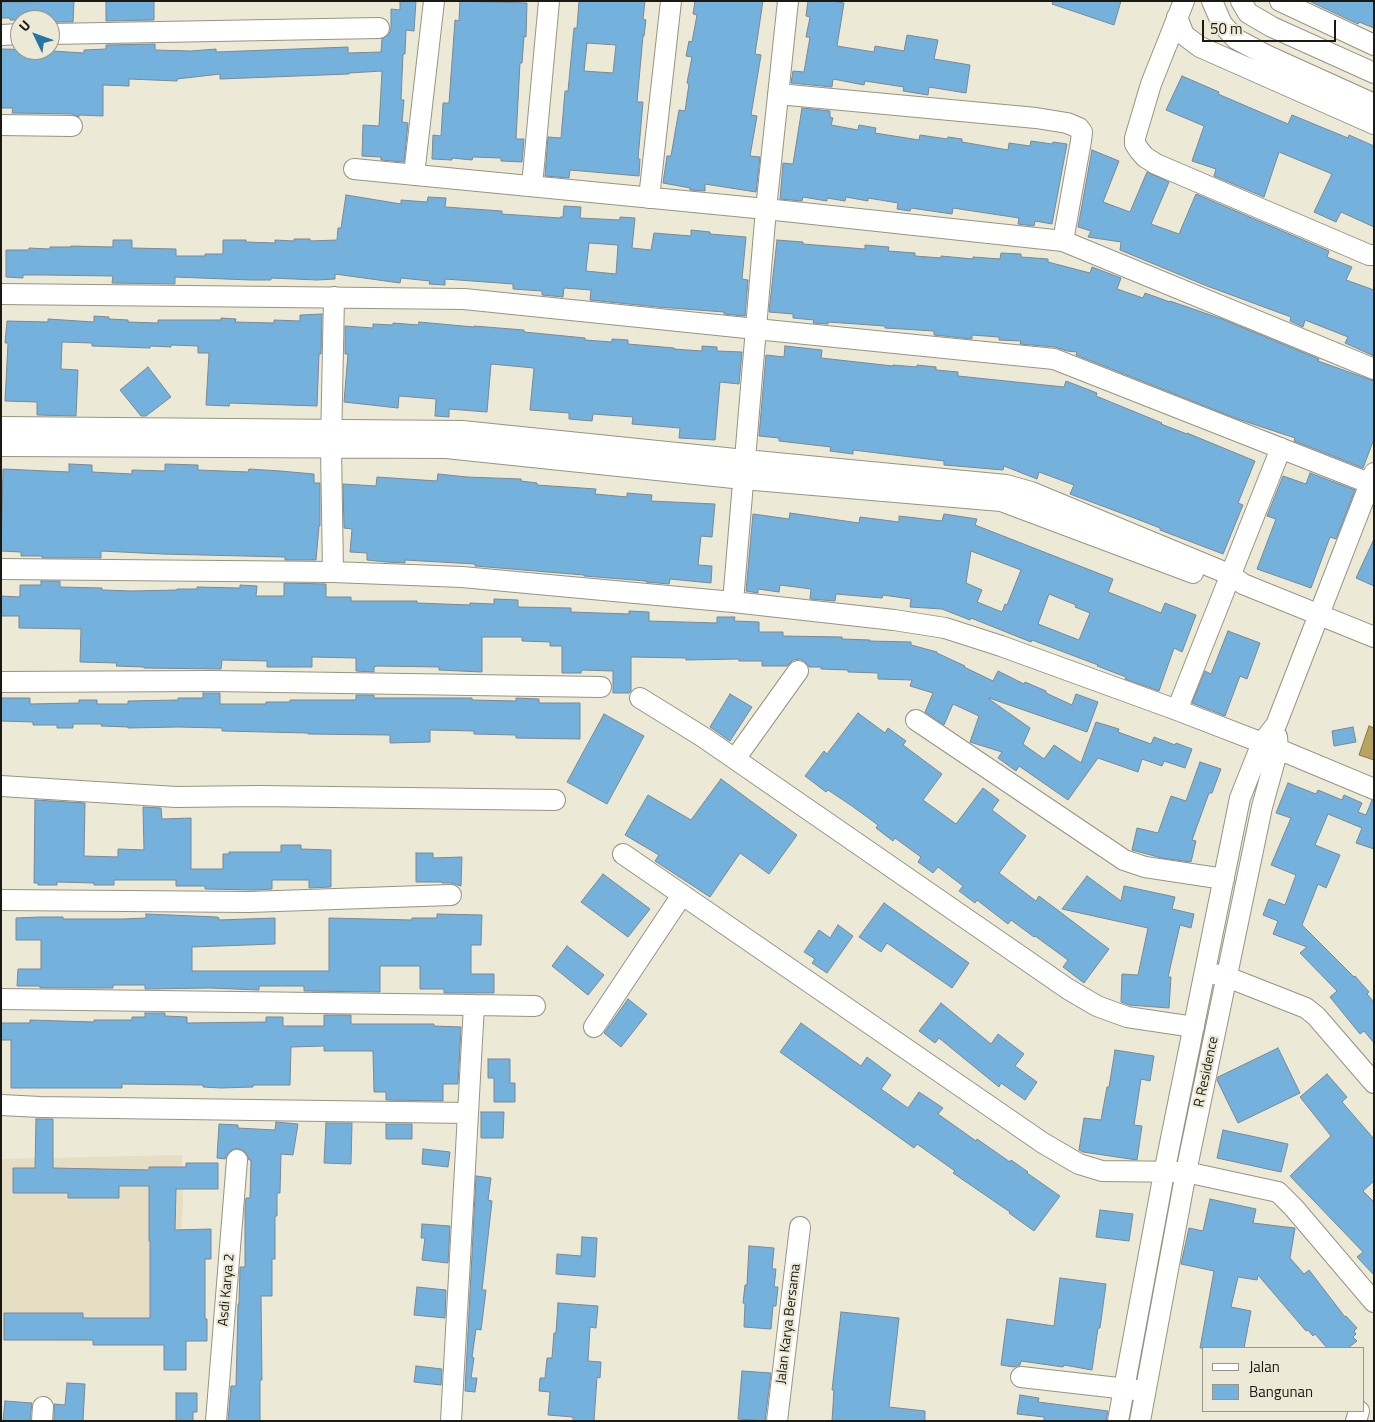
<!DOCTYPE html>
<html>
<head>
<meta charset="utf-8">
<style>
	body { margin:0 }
	#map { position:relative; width:1375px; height:1422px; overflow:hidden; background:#ede9d7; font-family:"Titillium Web",sans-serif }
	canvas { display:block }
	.frame { position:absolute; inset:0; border:2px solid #1b1913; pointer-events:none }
	.legend { position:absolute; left:1202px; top:1347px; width:162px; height:65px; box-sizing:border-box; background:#ede9d7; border:1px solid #999689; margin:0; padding:6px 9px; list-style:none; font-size:15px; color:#1b1913 }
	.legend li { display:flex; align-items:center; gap:10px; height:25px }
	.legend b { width:25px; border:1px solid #999689 }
	.north { position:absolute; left:10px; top:10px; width:50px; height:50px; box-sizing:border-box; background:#ede9d7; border:1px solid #999689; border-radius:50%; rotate:312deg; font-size:14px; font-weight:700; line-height:20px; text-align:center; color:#1b1913 }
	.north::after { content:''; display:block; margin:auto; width:18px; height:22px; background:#2676a8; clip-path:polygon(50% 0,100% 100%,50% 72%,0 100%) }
	.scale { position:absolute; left:1202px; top:20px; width:134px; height:22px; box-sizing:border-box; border:2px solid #1b1913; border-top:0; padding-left:6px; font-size:15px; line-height:18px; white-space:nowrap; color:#1b1913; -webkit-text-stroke:4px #ede9d7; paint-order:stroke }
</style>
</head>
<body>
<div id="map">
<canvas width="1375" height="1422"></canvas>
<div class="frame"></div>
<ul class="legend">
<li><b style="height:6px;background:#fff"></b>Jalan</li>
<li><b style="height:14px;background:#74b1dd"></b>Bangunan</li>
</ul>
<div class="north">U</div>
<div class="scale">50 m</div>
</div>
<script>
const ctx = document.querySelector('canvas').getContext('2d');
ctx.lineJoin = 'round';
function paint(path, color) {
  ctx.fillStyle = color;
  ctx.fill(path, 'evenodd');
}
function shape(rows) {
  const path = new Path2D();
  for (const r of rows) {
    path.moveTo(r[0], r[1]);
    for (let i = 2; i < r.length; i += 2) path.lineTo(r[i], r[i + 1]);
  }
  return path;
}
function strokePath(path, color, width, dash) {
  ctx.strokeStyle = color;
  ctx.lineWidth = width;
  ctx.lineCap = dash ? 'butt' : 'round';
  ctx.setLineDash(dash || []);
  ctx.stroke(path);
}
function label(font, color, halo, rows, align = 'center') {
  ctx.font = font + ' "Titillium Web",sans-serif';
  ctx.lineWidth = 4.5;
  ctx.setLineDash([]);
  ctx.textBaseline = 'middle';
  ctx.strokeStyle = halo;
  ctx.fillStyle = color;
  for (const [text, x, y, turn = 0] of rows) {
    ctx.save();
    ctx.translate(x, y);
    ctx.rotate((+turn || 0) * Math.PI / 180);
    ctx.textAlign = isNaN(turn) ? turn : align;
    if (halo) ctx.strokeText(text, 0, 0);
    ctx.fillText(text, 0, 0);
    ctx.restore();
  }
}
paint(shape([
	[182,1155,183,1203,173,1342,1,1341,1,1159]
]), '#e5dec5');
const water = shape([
	[1369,726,1374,728,1374,760,1359,755,1369,726]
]);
paint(water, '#b6a460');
strokePath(water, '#887a49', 1);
const building = shape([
	[74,1,73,22,55,22,55,20,10,20,10,18,1,18,1,2,74,1],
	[106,1,154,1,154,20,106,21,106,1],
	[400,1,416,1,414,31,406,30,405,54,403,54,401,100,404,100,402,122,408,123,404,162,381,160,381,157,362,156,363,125,379,126,382,71,349,73,349,74,220,79,220,74,177,79,177,81,129,79,129,86,103,85,103,116,79,115,79,117,72,114,12,113,13,108,1,108,1,49,52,50,52,51,84,53,84,50,106,49,106,45,155,44,155,50,191,51,216,49,216,52,348,47,348,53,381,52,382,39,389,34,391,28,391,9,400,10,400,1],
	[460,1,527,3,526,37,524,36,522,63,520,63,516,139,524,139,522,162,501,161,501,158,473,157,472,160,452,158,452,160,432,159,433,135,441,136,443,103,449,103,455,20,459,21,460,1],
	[579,1,645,1,643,19,646,20,644,36,643,36,637,102,643,102,638,159,640,159,639,176,570,170,569,178,545,176,548,137,561,138,565,91,568,91,574,28,577,28,579,1],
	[587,43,616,45,613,73,584,71,587,43],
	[695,1,763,1,755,54,761,55,751,115,757,116,750,156,760,157,756,192,705,184,705,191,690,190,690,188,663,183,667,156,671,156,679,110,685,111,689,84,687,83,692,57,686,56,689,41,692,42,697,15,693,14,695,1],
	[808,1,833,1,844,3,837,46,874,52,875,46,904,51,907,35,938,40,934,59,970,65,966,93,929,87,928,95,903,91,904,87,865,81,864,85,833,79,832,87,791,83,793,71,804,72,810,37,806,37,810,17,806,16,808,1],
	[1053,1,1121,1,1114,25,1052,4,1053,1],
	[1309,1,1374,1,1374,28,1359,22,1358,24,1309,1],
	[1182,76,1219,92,1218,94,1288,124,1292,115,1348,138,1349,135,1374,146,1374,227,1341,212,1336,222,1314,212,1332,174,1279,152,1264,197,1214,176,1216,169,1192,161,1204,126,1166,110,1182,76],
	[802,108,830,111,830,117,833,118,831,125,858,130,859,125,876,128,875,133,919,140,920,135,947,139,948,137,962,139,962,142,1008,150,1009,143,1030,146,1031,141,1052,144,1053,142,1067,144,1052,224,1035,221,1034,226,1018,224,1019,218,953,208,952,214,911,208,910,211,897,209,898,203,868,198,868,201,846,197,845,201,827,198,827,201,803,197,802,201,780,199,783,163,793,164,802,108],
	[1092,150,1119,161,1103,202,1130,212,1147,172,1169,182,1151,224,1179,234,1196,194,1329,251,1327,257,1352,267,1346,280,1374,290,1374,356,1345,343,1348,337,1305,320,1303,327,1290,321,1291,317,1207,286,1120,250,1121,242,1088,237,1091,231,1078,227,1092,150],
	[346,195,401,204,401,200,427,202,428,197,446,198,445,207,502,211,502,214,560,218,560,217,563,217,564,206,581,207,580,218,620,220,620,217,635,218,632,248,651,250,654,233,691,236,691,230,710,232,710,234,746,237,742,279,748,280,745,316,724,314,724,312,658,307,590,300,591,290,564,288,563,297,542,295,542,291,513,289,513,284,445,279,445,285,429,284,430,281,401,278,400,283,335,274,335,279,317,280,271,278,271,280,251,280,175,277,175,284,112,283,113,276,45,275,23,275,23,278,6,277,6,250,29,250,29,248,50,249,50,247,71,247,71,246,113,247,113,240,132,240,132,248,176,249,176,256,205,256,205,254,223,254,223,240,246,240,246,242,275,243,275,240,294,241,294,239,310,239,310,241,337,240,338,228,341,228,346,195],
	[589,243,618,245,616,274,586,271,589,243],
	[777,240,803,242,803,244,865,249,865,245,889,247,888,251,915,253,915,256,941,258,941,256,973,259,973,257,1000,259,1001,253,1021,254,1021,257,1048,259,1048,262,1090,273,1092,267,1121,278,1117,289,1143,298,1145,293,1170,302,1170,301,1222,319,1319,359,1318,361,1374,381,1374,439,1363,468,1294,441,1295,438,1235,418,1076,355,1077,352,1067,351,1055,347,1020,344,1021,341,999,340,999,337,972,335,972,339,934,335,934,331,885,328,885,326,828,322,828,324,813,323,814,320,793,318,793,314,769,312,777,240],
	[322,314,321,354,319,354,317,406,230,403,229,406,206,405,209,353,198,353,198,346,171,345,171,347,150,346,150,348,92,346,92,343,62,342,61,369,78,370,76,416,37,415,37,402,5,401,8,343,5,343,7,321,48,322,48,319,94,322,94,316,109,317,109,319,128,320,128,322,158,323,158,320,221,320,221,318,236,319,235,322,274,323,274,320,300,321,300,315,322,314],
	[419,322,474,327,474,326,524,330,524,332,585,338,585,340,612,342,612,339,628,340,628,344,674,348,674,349,702,351,702,346,717,347,717,351,742,352,739,384,720,382,715,440,679,438,680,428,632,424,633,417,593,414,592,421,569,419,569,413,530,410,534,368,491,364,487,412,449,409,449,417,435,416,436,399,399,396,398,408,344,402,348,354,345,354,345,326,373,328,373,324,393,325,393,323,418,325,419,322],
	[785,346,822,350,821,358,893,366,893,365,917,367,917,365,936,367,936,370,958,372,958,376,1064,387,1066,381,1097,393,1096,396,1162,423,1161,424,1187,434,1187,433,1255,461,1238,503,1243,505,1223,554,1160,530,1160,528,1129,516,1070,494,1074,485,1039,472,1037,479,1004,466,1003,470,944,465,944,461,853,450,853,454,830,451,831,447,779,441,779,438,759,436,766,355,784,357,785,346],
	[148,367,171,397,146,416,141,416,120,390,148,367],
	[69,464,92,465,92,472,132,474,132,470,165,471,165,464,198,465,198,470,248,472,249,469,280,471,314,474,314,483,320,483,320,526,319,526,316,560,285,560,285,557,162,554,101,551,101,558,42,558,42,556,21,556,21,552,1,551,3,469,69,472,69,464],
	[1310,473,1355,490,1336,539,1330,537,1311,588,1257,569,1276,519,1267,516,1283,476,1306,484,1310,473],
	[438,474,467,477,521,479,521,481,537,483,537,485,596,489,595,494,627,497,627,493,652,495,651,501,715,504,712,537,701,536,698,565,712,566,711,583,670,579,669,584,646,582,646,581,584,576,584,575,475,566,475,564,405,560,405,563,386,562,367,560,367,553,350,552,352,529,344,528,343,484,376,486,377,477,437,481,438,474],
	[790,513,859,523,860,517,899,522,899,516,942,521,944,514,977,519,975,525,1113,579,1108,592,1161,613,1165,603,1196,615,1182,652,1174,648,1159,691,1125,679,1126,677,1097,666,1098,665,1032,640,1031,642,971,618,970,620,942,609,910,607,911,599,883,595,882,598,836,594,835,601,810,599,811,589,780,585,779,592,758,589,758,593,746,591,753,514,789,519,790,513],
	[971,551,1021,570,1007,605,1005,604,1002,612,977,602,982,590,966,583,971,551],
	[1049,594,1076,605,1075,607,1090,613,1079,640,1038,624,1049,594],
	[1374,539,1374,586,1356,578,1374,539],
	[41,581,60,581,60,587,102,588,102,590,132,591,177,590,177,589,197,589,197,587,240,588,240,585,257,586,256,596,284,596,284,583,326,584,326,597,351,597,351,601,417,601,417,603,470,605,470,603,494,604,494,599,518,600,518,607,571,608,571,612,629,614,629,611,649,612,649,621,717,623,717,617,735,617,734,621,759,622,759,632,783,632,783,636,842,637,842,639,870,640,870,641,911,642,911,645,937,652,937,653,965,666,964,667,993,681,998,671,1024,684,1025,682,1046,691,1046,693,1072,705,1076,694,1098,702,1087,732,989,698,989,699,1030,728,1023,744,1044,759,1054,745,1081,763,1096,722,1119,729,1118,732,1151,744,1154,737,1175,745,1176,743,1192,749,1185,768,1164,761,1162,766,1142,759,1138,772,1098,758,1068,800,1019,766,1016,771,998,758,1002,752,970,742,979,716,953,704,944,725,925,712,933,693,910,686,912,680,878,679,878,673,848,672,848,670,821,669,821,667,809,667,805,662,800,659,793,660,787,666,762,666,762,661,739,661,739,659,686,660,686,658,631,657,631,691,629,693,613,693,613,671,582,670,581,673,562,673,562,646,550,646,550,642,522,641,522,637,482,637,482,672,439,670,439,667,377,666,374,667,374,672,356,671,356,658,312,657,312,667,267,667,267,661,222,660,221,669,144,668,144,667,116,666,117,663,80,662,81,629,19,628,19,616,1,616,1,596,20,597,20,585,41,585,41,581],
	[1228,631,1260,643,1247,679,1240,676,1225,716,1192,703,1205,671,1211,674,1228,631],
	[203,693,220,693,220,704,266,704,266,702,290,702,290,700,356,700,356,695,374,695,374,698,472,698,472,700,516,701,516,698,539,699,539,703,580,703,580,739,516,738,516,735,474,734,474,731,430,730,430,742,390,743,390,735,308,734,308,733,222,731,222,728,178,727,128,728,128,727,101,726,102,724,73,724,73,728,57,728,57,725,33,725,33,722,1,721,1,698,30,698,30,704,79,703,79,700,97,700,97,704,128,704,128,701,178,700,178,698,203,698,203,693],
	[730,694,752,707,730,741,710,727,730,694],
	[858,713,885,733,888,728,906,741,903,745,942,774,923,800,956,824,983,788,999,800,992,810,1026,836,999,873,1036,901,1039,896,1109,949,1084,983,1063,967,1068,960,1035,936,1034,937,1011,920,1008,924,977,900,975,903,959,891,963,886,938,867,933,873,918,862,921,857,895,838,893,841,876,828,878,825,852,806,828,790,826,792,805,776,824,751,827,754,858,713],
	[604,714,644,736,607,804,567,782,604,714],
	[1353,727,1356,742,1334,746,1332,731,1353,727],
	[1200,762,1221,769,1212,793,1209,793,1192,840,1196,841,1191,862,1162,858,1132,850,1137,828,1158,833,1171,796,1186,801,1200,762],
	[721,779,797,835,769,874,740,853,710,897,655,861,659,855,625,835,648,795,691,820,721,779],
	[1288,783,1316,794,1318,790,1342,800,1344,795,1362,803,1358,812,1366,815,1372,800,1374,801,1374,849,1356,843,1362,828,1328,814,1315,845,1340,855,1326,888,1318,884,1302,925,1354,977,1355,976,1369,992,1367,994,1374,1002,1374,1043,1364,1031,1360,1034,1330,997,1337,991,1300,953,1307,947,1273,934,1278,921,1263,915,1269,899,1285,905,1296,875,1271,865,1291,818,1276,813,1288,783],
	[35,800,85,803,84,856,118,857,118,849,144,850,143,807,161,808,162,819,191,818,191,869,223,869,223,854,229,854,229,852,281,852,281,845,301,845,301,849,331,850,331,887,309,888,309,880,272,880,272,889,254,890,205,889,205,886,176,886,176,880,114,880,114,885,94,885,94,883,57,882,57,885,38,885,38,883,34,883,35,800],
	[416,853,433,853,433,858,462,857,461,886,451,883,442,883,442,882,416,882,416,853],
	[603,874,650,909,628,937,581,902,603,874],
	[1087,876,1121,901,1124,886,1175,897,1172,909,1194,914,1191,928,1180,925,1168,977,1171,977,1169,1008,1129,1005,1121,1002,1122,974,1138,975,1148,928,1062,909,1087,876],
	[884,903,969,963,952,988,887,943,881,952,859,937,884,903],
	[146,914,217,917,219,918,219,920,275,918,275,944,192,947,192,971,329,971,329,918,412,920,412,918,437,918,437,914,482,915,481,945,471,945,471,974,494,974,494,993,444,993,444,989,420,989,420,966,380,966,380,992,304,991,304,986,259,986,259,990,209,988,145,989,145,985,113,985,113,988,40,988,40,986,17,986,18,969,41,969,41,940,16,940,16,918,40,917,63,917,63,919,123,919,146,918,146,914],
	[838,925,853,936,827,973,812,963,815,959,804,952,819,930,830,938,838,925],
	[567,946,604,975,588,995,552,966,567,946],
	[628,999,647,1014,621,1047,604,1033,628,999],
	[941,1003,991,1044,998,1034,1024,1054,1015,1066,1037,1082,1025,1100,1001,1083,999,1087,939,1038,935,1043,919,1031,941,1003],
	[145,1013,165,1013,165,1016,187,1017,187,1023,266,1022,266,1017,283,1017,283,1026,324,1026,324,1015,351,1015,351,1024,434,1024,434,1026,461,1027,458,1084,443,1084,443,1101,386,1100,386,1092,374,1092,373,1051,324,1051,324,1046,291,1047,290,1085,253,1085,253,1087,221,1088,203,1087,203,1085,122,1084,122,1088,11,1088,11,1040,1,1040,1,1023,30,1023,30,1020,94,1022,94,1020,132,1020,132,1017,145,1017,145,1013],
	[801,1023,861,1066,867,1057,891,1075,881,1089,908,1108,919,1092,943,1108,938,1114,976,1141,977,1139,1010,1162,1011,1160,1028,1172,1027,1173,1060,1196,1034,1231,1009,1213,1010,1212,953,1173,955,1171,917,1144,914,1148,780,1052,801,1023],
	[1278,1048,1300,1093,1238,1123,1217,1080,1218,1077,1278,1048],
	[1115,1050,1154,1056,1150,1081,1141,1079,1134,1125,1142,1126,1137,1160,1083,1152,1079,1150,1084,1118,1101,1120,1107,1087,1109,1087,1115,1050],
	[488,1059,510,1059,510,1083,515,1083,515,1102,494,1102,494,1078,488,1078,488,1059],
	[1327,1074,1347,1097,1342,1102,1374,1139,1374,1181,1363,1191,1374,1202,1374,1275,1357,1257,1363,1252,1290,1176,1331,1136,1300,1097,1327,1074],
	[481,1112,504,1112,503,1138,481,1138,481,1112],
	[36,1119,53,1119,53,1168,149,1170,149,1167,186,1167,186,1163,218,1163,218,1189,176,1189,175,1230,211,1229,211,1259,205,1259,205,1319,207,1319,207,1341,186,1341,186,1370,164,1370,164,1345,93,1345,93,1340,4,1340,4,1313,83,1313,83,1318,150,1318,150,1241,149,1241,149,1186,119,1186,119,1198,68,1198,68,1193,13,1193,13,1168,35,1168,36,1119],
	[276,1122,298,1124,293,1155,281,1154,280,1193,277,1193,277,1216,275,1216,275,1259,272,1259,272,1296,261,1296,262,1380,260,1380,260,1421,228,1421,231,1386,236,1386,238,1304,239,1304,240,1267,245,1267,245,1207,246,1198,250,1198,251,1160,249,1160,247,1154,244,1151,237,1148,232,1150,228,1153,225,1159,217,1158,219,1124,238,1125,238,1128,275,1130,276,1122],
	[326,1123,352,1123,351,1164,324,1163,326,1123],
	[386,1124,412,1124,412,1139,386,1139,386,1124],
	[1223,1130,1288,1144,1281,1172,1217,1158,1223,1130],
	[423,1149,450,1152,448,1167,422,1164,423,1149],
	[476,1176,491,1178,488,1200,492,1201,482,1290,486,1290,481,1330,476,1329,472,1357,474,1358,471,1378,477,1378,475,1392,465,1391,476,1176],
	[1210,1199,1256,1209,1253,1223,1295,1228,1290,1258,1304,1274,1309,1270,1345,1317,1346,1316,1357,1328,1354,1331,1356,1334,1353,1337,1357,1341,1348,1348,1327,1348,1315,1334,1313,1336,1308,1330,1306,1331,1258,1275,1257,1280,1238,1277,1231,1307,1251,1311,1244,1348,1200,1348,1214,1271,1181,1264,1189,1228,1203,1231,1210,1199],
	[1100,1210,1133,1214,1129,1241,1096,1237,1100,1210],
	[422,1224,450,1226,448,1263,422,1260,425,1238,421,1238,422,1224],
	[582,1237,597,1238,595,1277,556,1274,557,1254,581,1256,582,1237],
	[749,1246,774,1248,772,1269,776,1269,774,1287,778,1287,776,1306,773,1306,771,1329,744,1327,745,1304,743,1303,745,1285,747,1285,749,1246],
	[1060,1278,1106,1284,1100,1328,1098,1328,1092,1370,1064,1365,1063,1367,1021,1361,1020,1365,1014,1367,1001,1365,1007,1319,1054,1326,1060,1278],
	[417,1287,446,1290,445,1318,414,1315,417,1287],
	[558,1303,598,1306,596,1328,590,1327,588,1361,601,1362,600,1378,597,1377,594,1421,573,1421,573,1417,548,1415,550,1392,539,1391,540,1378,545,1378,547,1358,552,1358,554,1333,556,1333,558,1303],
	[841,1312,899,1318,889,1407,925,1411,925,1421,832,1421,834,1390,832,1390,841,1312],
	[416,1366,442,1369,441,1385,414,1382,416,1366],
	[742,1371,771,1373,765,1421,738,1419,742,1371],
	[67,1383,85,1384,83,1421,54,1421,54,1404,65,1405,67,1383],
	[176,1393,197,1393,197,1412,193,1412,193,1421,176,1421,176,1393],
	[1020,1395,1039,1398,1038,1402,1108,1411,1106,1421,1044,1421,1044,1417,1017,1414,1020,1395],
	[5,1401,32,1403,30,1421,3,1421,5,1401]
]);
paint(building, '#74b1dd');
strokePath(building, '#7a8994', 1);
const minor = shape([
	[1184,1,1151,84,1135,138,1135,144,1139,150,1145,157,1156,164,1369,255,1374,255],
	[1212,1,1222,24,1236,39,1266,55,1374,104],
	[1241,1,1248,13,1272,27,1374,73],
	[1280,1,1374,45],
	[1177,17,1184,35,1200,47,1374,124],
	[50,34,379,28],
	[1,35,20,34],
	[778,94,1036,118,1067,123,1079,128,1082,132,1081,141,1063,241],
	[1,125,72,126],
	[354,169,766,209,1063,241,1374,369],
	[414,175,434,1],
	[532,186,549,1],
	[649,198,671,1],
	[1,294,464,299,756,329,1054,359,1374,485],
	[1,427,462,431,745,460,1006,485,1031,492,1231,575,1243,584,1374,637],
	[1,446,446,448,743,479,1001,501,1193,573],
	[1,569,333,572,462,577,733,602,894,620,945,628,1001,646,1177,710,1278,749,1374,789],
	[333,572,331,447,334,297],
	[733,602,766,209,788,1],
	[1,682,213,681,601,687],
	[640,698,703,737,1068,989,1097,1006,1127,1017,1194,1027],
	[1177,710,1281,448],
	[916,720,1124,860,1145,867,1224,879],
	[735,759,798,671],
	[1,786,176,797,260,796,555,800],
	[623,854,1043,1143,1079,1164,1102,1171,1186,1172,1278,1192,1294,1208,1374,1302],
	[1,900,249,902,451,895],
	[1214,974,1227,977,1306,1008,1316,1016,1374,1083],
	[1,999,474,1005,535,1006],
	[594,1027,682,895],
	[1,1105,40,1107,468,1113],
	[1021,1377,1136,1390],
	[42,1421,43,1407],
	[216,1421,237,1160],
	[451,1421,474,1005],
	[777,1421,800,1227],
	[1118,1421,1164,1173,1240,798,1262,743,1276,725,1374,473],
	[1140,1421,1186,1172,1262,807,1278,749,1277,737],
	[1356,1421,1359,1411]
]);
strokePath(minor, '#989383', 22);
strokePath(minor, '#fff', 20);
label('14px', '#1b1913', '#ede9d7', [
	["R Residence",1207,1072,-78],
	["Asdi Karya 2",227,1290,-85],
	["Jalan Karya Bersama",789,1324,-83]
]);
</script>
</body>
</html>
